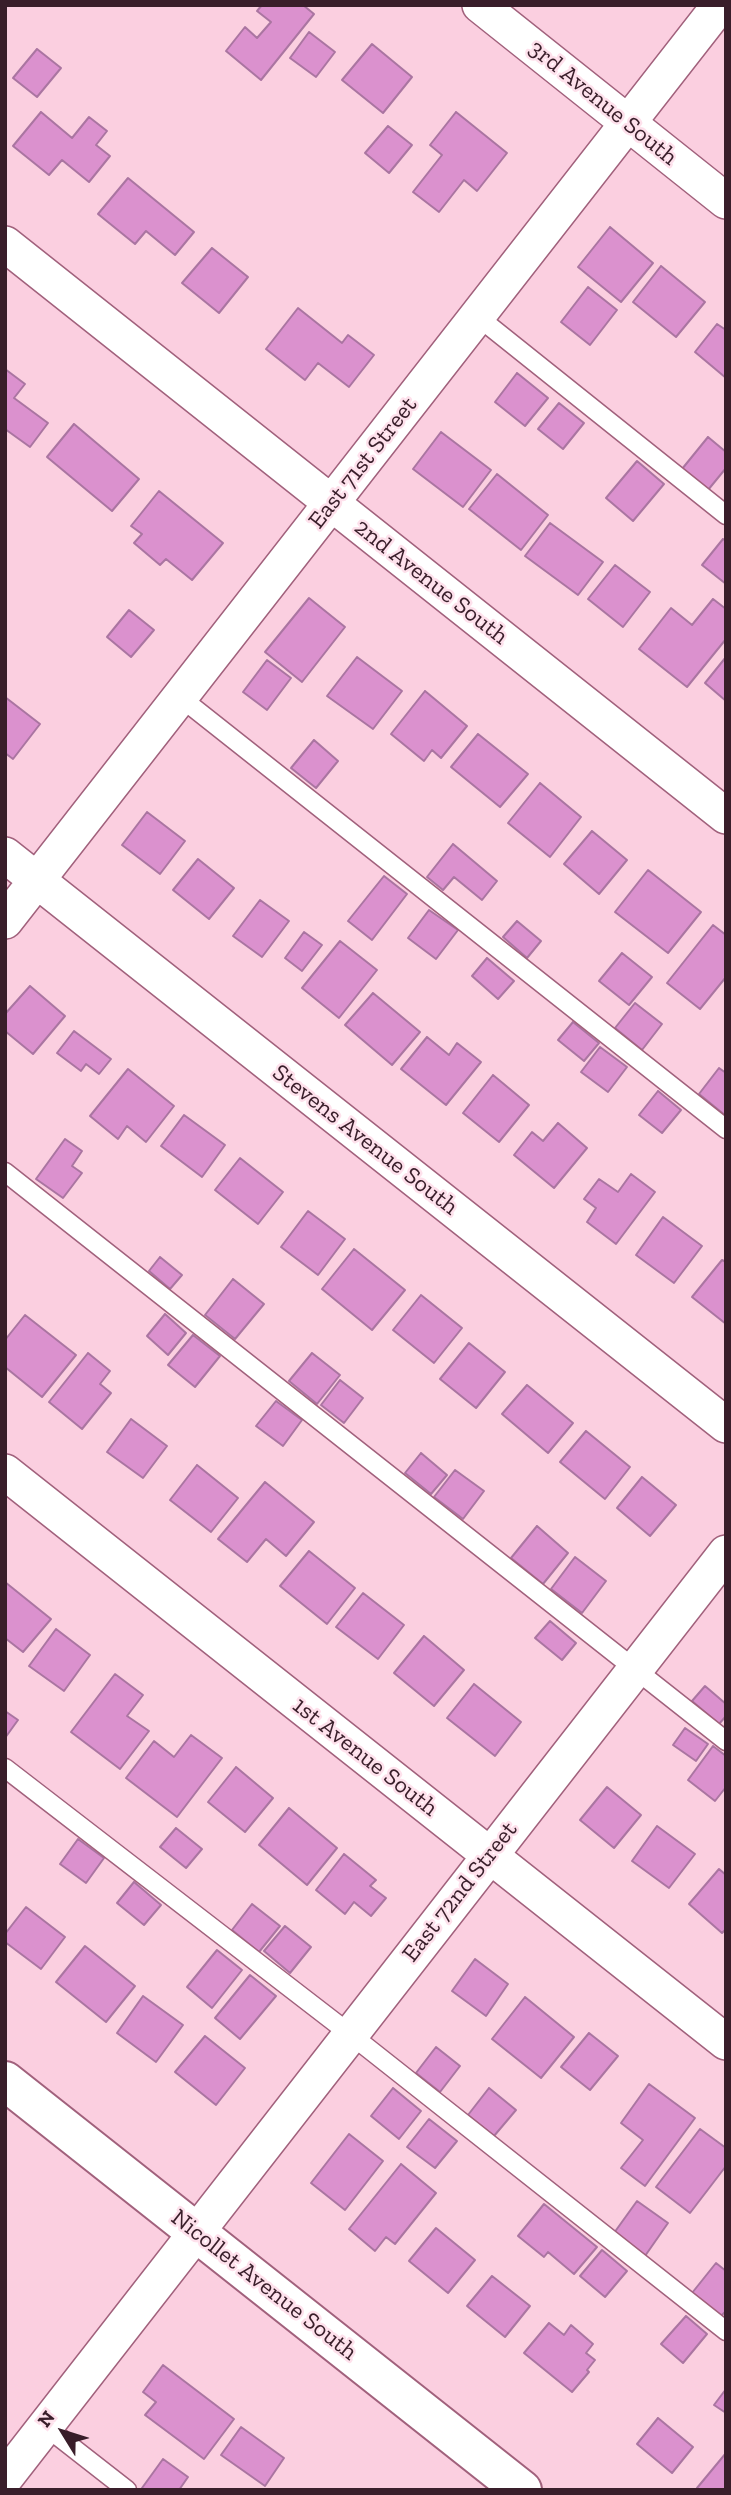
<!DOCTYPE html>
<html>
<head>
<meta charset="utf-8">
<style>
	body { margin:0 }
	#map { position:relative; width:731px; height:2495px; overflow:hidden; background:#fbcfe0; font-family:"Zilla Slab",serif }
	canvas { display:block }
	.frame { position:absolute; inset:0; border:7px solid #391e2a; pointer-events:none }
	.north { position:absolute; left:28px; top:2397px; width:70px; height:70px; -webkit-text-stroke:5px #fee1ec; paint-order:stroke; rotate:308deg; font-size:19px; font-weight:700; line-height:28px; text-align:center; color:#391e2a }
	.north::after { content:''; display:block; margin:auto; width:24px; height:32px; background:#391e2a; clip-path:polygon(50% 0,100% 100%,50% 72%,0 100%) }
</style>
</head>
<body>
<div id="map">
<canvas width="731" height="2495"></canvas>
<div class="frame"></div>
<div class="north">N</div>
</div>
<script>
const ctx = document.querySelector('canvas').getContext('2d');
ctx.lineJoin = 'round';
function paint(path, color) {
  ctx.fillStyle = color;
  ctx.fill(path, 'evenodd');
}
function shape(rows) {
  const path = new Path2D();
  for (const r of rows) {
    path.moveTo(r[0], r[1]);
    for (let i = 2; i < r.length; i += 2) path.lineTo(r[i], r[i + 1]);
  }
  return path;
}
function strokePath(path, color, width, dash) {
  ctx.strokeStyle = color;
  ctx.lineWidth = width;
  ctx.lineCap = dash ? 'butt' : 'round';
  ctx.setLineDash(dash || []);
  ctx.stroke(path);
}
function label(font, color, halo, rows, align = 'center') {
  ctx.font = font + ' "Zilla Slab",serif';
  ctx.lineWidth = 5;
  ctx.setLineDash([]);
  ctx.textBaseline = 'middle';
  ctx.strokeStyle = halo;
  ctx.fillStyle = color;
  for (const [text, x, y, turn = 0] of rows) {
    ctx.save();
    ctx.translate(x, y);
    ctx.rotate((+turn || 0) * Math.PI / 180);
    ctx.textAlign = isNaN(turn) ? turn : align;
    if (halo) ctx.strokeText(text, 0, 0);
    ctx.fillText(text, 0, 0);
    ctx.restore();
  }
}
const building = shape([
	[262,5,303,5,314,14,261,80,226,51,245,27,257,38,271,22,257,11,262,5],
	[309,32,335,52,316,77,290,58,309,32],
	[372,44,412,77,383,113,342,80,372,44],
	[37,49,61,68,37,97,13,78,37,49],
	[41,112,72,138,89,117,107,131,96,145,110,156,89,182,62,160,49,175,13,146,41,112],
	[456,112,507,153,477,191,464,180,439,212,413,192,442,155,430,145,456,112],
	[388,126,412,145,389,173,365,153,388,126],
	[128,178,194,232,175,255,146,231,135,244,98,214,128,178],
	[610,227,653,263,621,302,578,267,610,227],
	[212,248,248,277,219,313,182,283,212,248],
	[661,266,705,302,676,337,633,302,661,266],
	[588,287,617,310,590,345,561,322,588,287],
	[298,308,342,343,348,335,374,355,349,387,318,363,305,380,266,349,298,308],
	[717,324,726,330,726,378,695,352,717,324],
	[5,369,25,384,14,398,48,423,30,447,5,429,5,369],
	[517,373,548,398,525,426,495,402,517,373],
	[559,403,584,423,563,449,538,429,559,403],
	[74,424,139,479,112,511,47,457,74,424],
	[441,432,491,470,463,507,413,469,441,432],
	[708,437,726,452,726,468,708,490,682,469,708,437],
	[637,461,664,484,633,521,606,498,637,461],
	[497,474,548,515,521,550,469,509,497,474],
	[159,491,223,543,192,580,166,559,160,565,134,543,142,534,131,526,159,491],
	[550,523,603,562,578,595,525,556,550,523],
	[723,539,726,541,726,584,702,565,723,539],
	[615,565,650,592,623,627,588,599,615,565],
	[309,598,345,627,302,682,265,652,309,598],
	[713,599,726,609,726,639,687,687,639,649,671,608,692,625,713,599],
	[129,610,154,630,131,657,107,637,129,610],
	[357,657,402,691,373,729,327,696,357,657],
	[726,657,726,701,705,683,726,657],
	[267,660,291,678,267,710,243,692,267,660],
	[425,691,467,726,441,758,432,750,424,761,391,734,425,691],
	[5,697,40,724,13,759,5,753,5,697],
	[478,734,528,774,500,807,451,767,478,734],
	[314,740,338,761,316,788,291,768,314,740],
	[540,783,581,817,550,857,508,823,540,783],
	[147,812,185,841,160,874,122,845,147,812],
	[592,831,627,860,599,894,564,864,592,831],
	[453,844,497,881,482,900,454,877,443,890,427,877,453,844],
	[198,859,234,888,209,919,173,890,198,859],
	[648,870,701,912,668,953,615,912,648,870],
	[384,876,407,894,372,940,348,921,384,876],
	[260,900,289,921,262,957,233,936,260,900],
	[429,910,458,930,436,959,408,938,429,910],
	[517,921,541,941,527,958,503,937,517,921],
	[713,925,726,935,726,977,700,1009,667,983,713,925],
	[304,932,322,945,302,971,285,958,304,932],
	[340,941,377,970,339,1018,302,988,340,941],
	[622,953,652,977,629,1005,599,981,622,953],
	[487,958,514,981,498,999,472,976,487,958],
	[30,986,65,1016,33,1054,5,1031,5,1014,30,986],
	[373,993,420,1032,392,1065,345,1025,373,993],
	[635,1003,662,1024,642,1050,615,1028,635,1003],
	[573,1022,599,1043,584,1061,558,1040,573,1022],
	[74,1031,111,1059,99,1074,86,1064,81,1071,57,1053,74,1031],
	[427,1037,449,1055,457,1043,481,1062,446,1105,401,1069,427,1037],
	[600,1047,627,1067,608,1092,581,1072,600,1047],
	[719,1068,726,1073,726,1116,699,1094,719,1068],
	[128,1069,174,1106,146,1142,127,1126,118,1139,90,1116,128,1069],
	[493,1075,529,1105,499,1142,463,1113,493,1075],
	[658,1091,681,1110,662,1133,639,1115,658,1091],
	[184,1115,225,1145,202,1177,161,1146,184,1115],
	[558,1123,587,1148,554,1188,514,1155,532,1132,543,1141,558,1123],
	[65,1139,82,1151,72,1166,82,1173,63,1198,36,1179,65,1139],
	[240,1158,283,1192,258,1224,215,1190,240,1158],
	[631,1174,655,1192,616,1244,587,1222,596,1208,584,1199,599,1179,618,1192,631,1174],
	[308,1211,345,1239,318,1275,281,1247,308,1211],
	[663,1217,702,1246,674,1283,636,1255,663,1217],
	[354,1249,405,1290,372,1330,322,1289,354,1249],
	[160,1257,182,1275,170,1289,149,1271,160,1257],
	[722,1260,726,1262,726,1324,692,1297,722,1260],
	[233,1279,264,1304,235,1339,205,1315,233,1279],
	[421,1295,462,1328,434,1363,393,1330,421,1295],
	[165,1314,186,1333,168,1355,147,1336,165,1314],
	[25,1315,76,1355,42,1397,5,1367,5,1340,25,1315],
	[193,1335,220,1356,195,1387,168,1365,193,1335],
	[469,1343,505,1372,476,1408,440,1379,469,1343],
	[88,1353,110,1371,100,1384,111,1393,82,1429,49,1402,88,1353],
	[312,1353,340,1375,317,1404,289,1381,312,1353],
	[340,1380,363,1398,344,1423,321,1405,340,1380],
	[527,1385,573,1423,548,1453,502,1414,527,1385],
	[276,1401,302,1420,283,1446,256,1426,276,1401],
	[131,1419,167,1446,143,1478,107,1452,131,1419],
	[586,1431,630,1467,605,1499,560,1462,586,1431],
	[421,1453,447,1475,431,1494,405,1473,421,1453],
	[197,1465,238,1498,211,1532,170,1500,197,1465],
	[455,1470,484,1491,463,1519,434,1497,455,1470],
	[642,1477,676,1505,650,1536,617,1508,642,1477],
	[265,1482,314,1522,286,1556,266,1539,247,1562,218,1539,265,1482],
	[537,1526,568,1553,543,1584,511,1558,537,1526],
	[309,1551,355,1588,327,1624,280,1586,309,1551],
	[575,1557,606,1581,582,1613,551,1589,575,1557],
	[5,1582,51,1619,23,1652,5,1638,5,1582],
	[363,1593,404,1625,378,1659,336,1627,363,1593],
	[550,1621,576,1643,562,1660,535,1638,550,1621],
	[56,1629,90,1655,64,1691,29,1666,56,1629],
	[424,1636,464,1670,434,1706,394,1673,424,1636],
	[115,1674,143,1695,127,1716,149,1731,120,1769,71,1732,115,1674],
	[474,1684,521,1722,495,1756,447,1718,474,1684],
	[705,1686,726,1704,726,1716,719,1724,692,1701,705,1686],
	[5,1711,18,1720,5,1738,5,1711],
	[685,1728,708,1744,696,1761,673,1745,685,1728],
	[191,1735,222,1758,177,1817,126,1778,154,1741,174,1757,191,1735],
	[713,1746,726,1756,726,1787,715,1801,688,1780,713,1746],
	[236,1767,273,1798,245,1832,208,1802,236,1767],
	[607,1787,641,1815,614,1848,580,1820,607,1787],
	[289,1808,337,1848,307,1885,259,1845,289,1808],
	[657,1826,695,1854,669,1888,632,1861,657,1826],
	[176,1828,202,1849,186,1868,160,1847,176,1828],
	[78,1839,104,1858,86,1883,60,1864,78,1839],
	[344,1854,376,1880,370,1886,386,1898,371,1916,354,1902,345,1914,316,1890,344,1854],
	[719,1869,726,1875,726,1929,722,1933,689,1904,719,1869],
	[134,1882,161,1905,144,1925,117,1903,134,1882],
	[252,1904,280,1926,259,1952,232,1930,252,1904],
	[26,1907,65,1937,41,1969,5,1942,5,1934,26,1907],
	[285,1926,311,1947,290,1973,264,1951,285,1926],
	[85,1946,135,1986,106,2022,56,1982,85,1946],
	[217,1950,242,1970,212,2008,187,1987,217,1950],
	[475,1959,508,1984,486,2016,452,1991,475,1959],
	[250,1975,276,1996,240,2039,215,2018,250,1975],
	[143,1996,183,2025,156,2062,117,2033,143,1996],
	[525,1997,574,2037,541,2078,492,2039,525,1997],
	[589,2033,618,2056,590,2090,561,2067,589,2033],
	[205,2036,245,2068,216,2105,175,2072,205,2036],
	[436,2047,460,2066,440,2092,416,2073,436,2047],
	[649,2084,695,2118,645,2186,621,2168,643,2140,621,2123,649,2084],
	[393,2088,421,2111,399,2139,371,2116,393,2088],
	[489,2088,516,2110,494,2136,468,2115,489,2088],
	[429,2119,457,2141,435,2168,407,2147,429,2119],
	[700,2129,726,2148,726,2166,690,2213,656,2187,700,2129],
	[349,2134,383,2161,345,2210,311,2183,349,2134],
	[401,2164,436,2193,395,2244,386,2237,375,2251,349,2229,401,2164],
	[637,2201,668,2223,645,2256,614,2233,637,2201],
	[544,2204,597,2247,574,2274,548,2252,544,2257,518,2236,544,2204],
	[436,2228,475,2260,448,2293,409,2261,436,2228],
	[602,2250,627,2271,605,2297,580,2276,602,2250],
	[716,2263,726,2271,726,2311,721,2316,692,2293,716,2263],
	[492,2276,530,2306,505,2337,467,2306,492,2276],
	[686,2316,707,2334,683,2363,661,2344,686,2316],
	[549,2323,564,2335,571,2325,593,2344,586,2353,595,2360,587,2370,589,2372,572,2392,524,2353,549,2323],
	[163,2365,234,2419,204,2459,145,2415,156,2402,143,2392,163,2365],
	[726,2389,726,2413,714,2405,726,2389],
	[658,2418,693,2447,672,2473,637,2444,658,2418],
	[241,2427,284,2458,265,2486,221,2455,241,2427],
	[726,2453,726,2490,699,2490,697,2488,726,2453],
	[163,2459,188,2477,179,2490,145,2490,142,2488,163,2459]
]);
paint(building, '#db91ce');
strokePath(building, '#aa75a1', 2);
const lane = shape([
	[477,316,726,515],
	[180,697,726,1129],
	[5,1172,726,1741],
	[5,1768,350,2034,726,2331],
	[45,2426,127,2490]
]);
const street = shape([
	[480,5,726,201],
	[5,244,726,816],
	[5,855,726,1425],
	[5,921,720,5],
	[5,1472,726,2042],
	[5,2478,726,1553]
]);
const secondary = shape([
	[5,2081,522,2490]
]);
strokePath(lane, '#a1617c', 21);
strokePath(street, '#a1617c', 38);
strokePath(secondary, '#a1617c', 42);
strokePath(lane, '#fff', 18);
strokePath(street, '#fff', 35);
strokePath(secondary, '#fff', 38);
label('24px', '#391e2a', '#fee1ec', [
	["3rd Avenue South",603,103,39],
	["East 71st Street",363,463,-52],
	["2nd Avenue South",431,582,38],
	["Stevens Avenue South",365,1140,38],
	["1st Avenue South",365,1757,38],
	["East 72nd Street",460,1892,-52],
	["Nicollet Avenue South",264,2285,38]
]);
</script>
</body>
</html>
